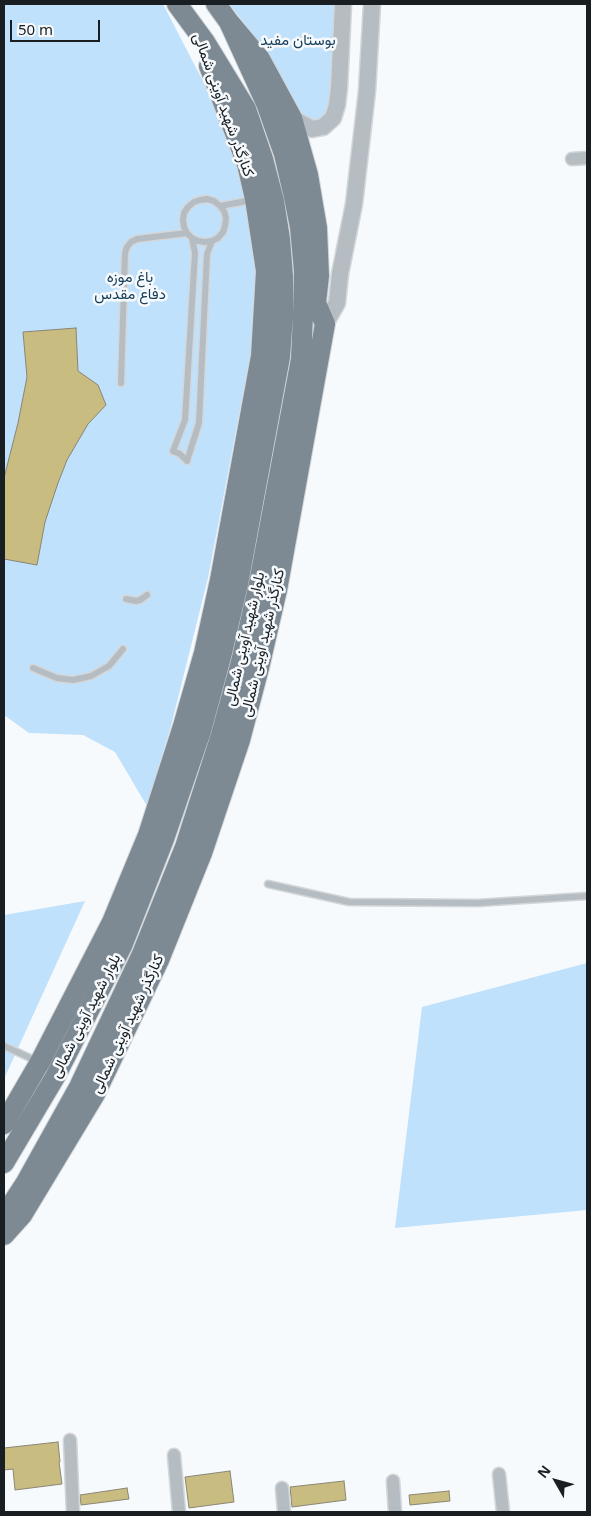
<!DOCTYPE html>
<html>
<head>
<meta charset="utf-8">
<style>
	body { margin:0 }
	#map { position:relative; width:591px; height:1516px; overflow:hidden; background:#f7fafd; font-family:"Noto Sans",sans-serif }
	canvas { display:block }
	.frame { position:absolute; inset:0; border:5px solid #181e22; pointer-events:none }
	.north { position:absolute; left:531px; top:1456px; width:50px; height:50px; -webkit-text-stroke:4px #f7fafd; paint-order:stroke; rotate:308deg; font-size:14px; font-weight:700; line-height:20px; text-align:center; color:#181e22 }
	.north::after { content:''; display:block; margin:auto; width:18px; height:22px; background:#181e22; clip-path:polygon(50% 0,100% 100%,50% 72%,0 100%) }
	.scale { position:absolute; left:10px; top:20px; width:90px; height:22px; box-sizing:border-box; border:2px solid #181e22; border-top:0; padding-left:6px; font-size:15px; line-height:18px; white-space:nowrap; color:#181e22; -webkit-text-stroke:4px #f7fafd; paint-order:stroke }
</style>
</head>
<body>
<div id="map">
<canvas width="591" height="1516"></canvas>
<div class="frame"></div>
<div class="north">N</div>
<div class="scale">50 m</div>
</div>
<script>
const ctx = document.querySelector('canvas').getContext('2d');
ctx.lineJoin = 'round';
function paint(path, color) {
  ctx.fillStyle = color;
  ctx.fill(path, 'evenodd');
}
function shape(rows) {
  const path = new Path2D();
  for (const r of rows) {
    path.moveTo(r[0], r[1]);
    for (let i = 2; i < r.length; i += 2) path.lineTo(r[i], r[i + 1]);
  }
  return path;
}
function strokePath(path, color, width, dash) {
  ctx.strokeStyle = color;
  ctx.lineWidth = width;
  ctx.lineCap = dash ? 'butt' : 'round';
  ctx.setLineDash(dash || []);
  ctx.stroke(path);
}
function label(font, color, halo, rows, align = 'center') {
  ctx.font = font + ' "Noto Sans",Vazirmatn,sans-serif';
  ctx.lineWidth = 5;
  ctx.setLineDash([]);
  ctx.textBaseline = 'middle';
  ctx.strokeStyle = halo;
  ctx.fillStyle = color;
  for (const [text, x, y, turn = 0] of rows) {
    ctx.save();
    ctx.translate(x, y);
    ctx.rotate((+turn || 0) * Math.PI / 180);
    ctx.textAlign = isNaN(turn) ? turn : align;
    if (halo) ctx.strokeText(text, 0, 0);
    ctx.fillText(text, 0, 0);
    ctx.restore();
  }
}
paint(shape([
	[4,4,163,4,206,87,238,165,251,226,257,286,251,352,208,578,171,726,147,806,115,752,83,735,29,733,4,715],
	[229,4,336,4,335,33,329,106,326,113,322,118,313,121,307,119,300,113,248,28],
	[85,901,4,1079,4,915],
	[587,963,587,1210,395,1228,422,1007]
]), '#c0e1fb');
const building = shape([
	[76,328,78,371,98,385,106,405,88,424,67,460,58,483,45,522,37,565,4,559,4,478,18,423,27,377,23,332,76,328],
	[58,1442,60,1462,59,1462,62,1484,15,1490,13,1469,4,1470,4,1448,58,1442],
	[230,1471,234,1502,189,1508,185,1477,230,1471],
	[344,1481,346,1500,292,1507,290,1487,344,1481],
	[127,1488,129,1499,81,1505,80,1495,127,1488],
	[449,1491,450,1501,410,1505,409,1495,449,1491]
]);
paint(building, '#c9bc80');
strokePath(building, '#898676', 1);
const service = shape([
	[220,206,252,200],
	[121,383,125,253,127,247,131,242,137,239,187,233],
	[187,461,199,423,207,254,212,241,218,238,223,232,225,226,226,218,224,211,220,206,214,201,207,199,200,200,194,202,188,207,184,213,183,220,184,227,187,233,192,238,198,241,205,242,212,241],
	[187,461,180,454,173,451,185,420,195,253,192,238],
	[126,599,136,601,140,600,147,595],
	[33,668,57,678,73,680,91,676,109,666,123,649],
	[268,884,349,902,477,903,587,896],
	[4,1046,37,1061]
]);
const minor = shape([
	[572,159,587,158],
	[70,1440,73,1512],
	[174,1455,179,1512],
	[499,1474,503,1512],
	[393,1481,395,1512],
	[282,1488,284,1512]
]);
const tertiary = shape([
	[292,118,312,129,323,127,333,118,337,105,339,88,343,4],
	[325,324,337,303,340,274,354,204,367,91,372,4]
]);
const primary = shape([
	[4,1124,40,1062,112,922,148,835,183,726,204,653,220,580,261,356,266,271,255,199,247,164,209,66],
	[4,1163,55,1077,122,946,164,839,201,731,221,657,238,584,280,357,283,315,283,276,280,239,274,201,263,159,246,109,205,42,177,4],
	[4,1216,25,1184,79,1087,142,954,185,847,221,735,241,662,258,588,301,359,303,315,304,271,300,227,294,197,284,154,266,103,229,22,216,4],
	[4,1235,22,1215,95,1094,159,960,202,853,240,740,259,668,277,590,325,324,316,303,319,276,317,228,308,175,292,118,260,59,229,22]
]);
strokePath(service, '#d3d7da', 9);
strokePath(minor, '#d3d7da', 15);
strokePath(tertiary, '#d3d7da', 19);
strokePath(primary, '#d3d7da', 22);
strokePath(service, '#b6bdc2', 6);
strokePath(minor, '#b6bdc2', 12);
strokePath(tertiary, '#b6bdc2', 16);
strokePath(primary, '#7d8993', 20);
label('15px', '#18405c', '#f7fafd', [
	["بوستان مفید",298,41],
	["باغ موزه",130,278],
	["دفاع مقدس",130,295]
]);
label('15px', '#181e22', '#f7fafd', [
	["کنارگذر شهید آوینی شمالی",223,105,70],
	["بلوار شهید آوینی شمالی",245,639,-77],
	["کنارگذر شهید آوینی شمالی",263,643,-77],
	["بلوار شهید آوینی شمالی",86,1016,-63],
	["کنارگذر شهید آوینی شمالی",128,1024,-65]
]);
</script>
</body>
</html>
